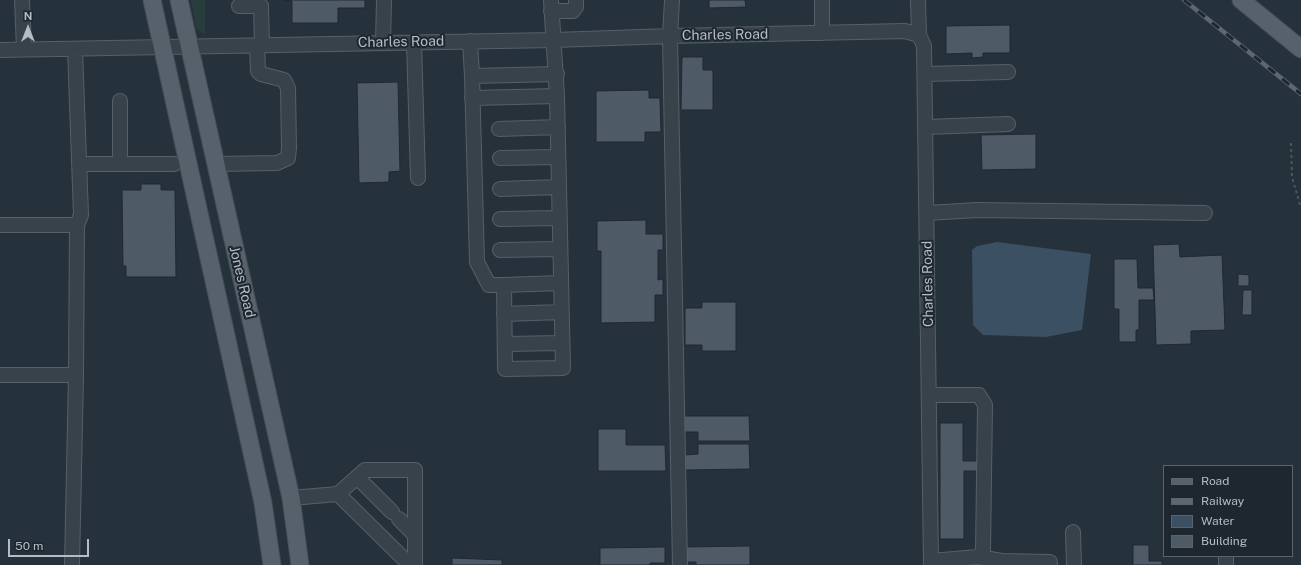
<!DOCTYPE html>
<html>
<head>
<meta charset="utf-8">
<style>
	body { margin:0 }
	#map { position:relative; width:1301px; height:565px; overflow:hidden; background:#25313b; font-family:"Public Sans",sans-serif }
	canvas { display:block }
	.legend { position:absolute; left:1163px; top:465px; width:130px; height:92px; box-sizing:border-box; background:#1e2730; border:1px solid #5a636c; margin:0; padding:5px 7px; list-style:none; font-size:12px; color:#b4bdc7 }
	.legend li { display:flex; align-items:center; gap:8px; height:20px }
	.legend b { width:20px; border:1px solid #5a636c }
	.north { position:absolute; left:8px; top:8px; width:40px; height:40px; -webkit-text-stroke:3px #1e2730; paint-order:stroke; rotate:0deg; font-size:11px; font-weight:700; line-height:16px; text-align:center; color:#b4bdc7 }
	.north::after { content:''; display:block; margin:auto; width:14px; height:18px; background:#b4bdc7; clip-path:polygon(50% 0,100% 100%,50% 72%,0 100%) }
	.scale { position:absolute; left:8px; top:539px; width:81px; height:18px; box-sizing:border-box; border:2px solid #b4bdc7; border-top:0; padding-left:5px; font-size:12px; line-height:14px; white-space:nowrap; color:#b4bdc7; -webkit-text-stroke:3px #1e2730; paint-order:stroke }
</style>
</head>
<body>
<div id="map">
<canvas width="1301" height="565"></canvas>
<ul class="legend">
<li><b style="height:5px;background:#57616b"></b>Road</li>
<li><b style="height:5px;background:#5b6772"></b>Railway</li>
<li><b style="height:11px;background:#3b5063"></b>Water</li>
<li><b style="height:11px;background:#4e5b67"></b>Building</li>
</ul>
<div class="north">N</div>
<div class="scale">50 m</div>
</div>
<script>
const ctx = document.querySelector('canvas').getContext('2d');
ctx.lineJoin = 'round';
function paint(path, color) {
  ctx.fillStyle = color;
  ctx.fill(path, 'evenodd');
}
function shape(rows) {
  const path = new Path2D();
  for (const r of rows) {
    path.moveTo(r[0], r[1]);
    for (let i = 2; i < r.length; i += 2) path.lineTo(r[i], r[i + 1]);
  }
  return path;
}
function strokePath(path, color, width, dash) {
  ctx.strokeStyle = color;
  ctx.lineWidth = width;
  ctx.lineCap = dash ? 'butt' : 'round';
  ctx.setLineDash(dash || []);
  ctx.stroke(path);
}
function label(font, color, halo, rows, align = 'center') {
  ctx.font = font + ' "Public Sans",sans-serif';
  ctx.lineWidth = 4;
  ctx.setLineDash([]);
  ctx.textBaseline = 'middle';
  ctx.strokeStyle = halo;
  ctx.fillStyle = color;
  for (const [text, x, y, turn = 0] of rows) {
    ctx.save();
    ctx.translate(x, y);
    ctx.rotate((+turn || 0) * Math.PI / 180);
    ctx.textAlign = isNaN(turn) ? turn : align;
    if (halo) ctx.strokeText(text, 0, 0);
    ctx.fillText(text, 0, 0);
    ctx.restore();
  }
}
paint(shape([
	[191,0,205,0,205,34,196,28]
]), '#283e3d');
paint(shape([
	[997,242,1091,254,1082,330,1046,337,983,335,973,325,972,250,977,246]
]), '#3b5063');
const building = shape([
	[284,0,365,0,365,8,338,8,338,23,292,23,292,1,284,0],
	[709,0,745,0,746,7,709,8,709,0],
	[1010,25,1010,53,983,53,983,57,972,58,972,53,946,54,946,26,1010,25],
	[682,57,703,57,703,70,713,70,713,110,681,110,682,57],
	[398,82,400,171,389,172,389,182,359,183,357,83,398,82],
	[649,90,649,98,660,98,661,132,645,132,645,142,596,142,596,91,649,90],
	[1036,134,1036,169,982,170,981,135,1036,134],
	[141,184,161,184,161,190,175,190,176,277,126,277,126,266,123,266,122,190,141,190,141,184],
	[646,220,646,234,663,234,663,250,658,250,658,280,663,279,663,295,655,295,655,322,601,323,601,251,597,251,597,221,646,220],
	[1179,244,1180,257,1222,255,1225,330,1191,331,1191,344,1156,345,1153,245,1179,244],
	[1114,259,1137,259,1138,288,1153,288,1154,300,1139,300,1139,330,1136,330,1136,342,1119,342,1119,309,1114,309,1114,259],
	[1238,274,1249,275,1249,286,1238,286,1238,274],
	[1243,290,1252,290,1252,315,1242,315,1243,290],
	[702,302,736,302,736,351,702,351,702,345,685,345,685,308,702,308,702,302],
	[684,416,749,416,750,441,698,441,698,432,684,432,684,416],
	[940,423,963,423,963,461,979,461,979,471,964,471,964,539,940,539,940,423],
	[598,429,626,429,626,445,665,445,666,471,598,471,598,429],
	[698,444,749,444,750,469,685,470,685,455,698,454,698,444],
	[1133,545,1149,545,1149,561,1162,561,1162,565,1133,565,1133,545],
	[750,546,750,565,696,565,696,562,684,562,683,547,750,546],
	[665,547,665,563,650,563,650,565,600,565,600,548,665,547],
	[452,558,502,560,502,565,452,565,452,558]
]);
paint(building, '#4e5b67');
strokePath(building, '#202932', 1);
const minor = shape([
	[22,0,24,49],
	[672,0,670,36,680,565],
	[822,0,822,33],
	[918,0,919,35],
	[239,6,261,6,262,45],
	[551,11,573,11,576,7,576,0],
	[470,41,472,76,477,262,489,285,504,285,505,369,563,368,557,96,551,0],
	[414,42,418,178],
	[383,43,384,0],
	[0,50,554,40,670,36,905,31,919,35,924,46,931,565],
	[925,74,1008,72],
	[472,76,557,74],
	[472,98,557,96],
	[120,101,120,164],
	[926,127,1008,124],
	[499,129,558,127],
	[500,158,558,157],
	[79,164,174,164],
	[216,164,277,163,288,158,289,148,288,88,284,80,261,74,258,71,257,46],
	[500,189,559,187],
	[927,213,977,210,1205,213],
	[500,219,559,218],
	[0,225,77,225,81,215,75,49],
	[500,250,560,249],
	[504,285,560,283],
	[504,314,561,312],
	[505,344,562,343],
	[0,375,76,375,77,225],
	[929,395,979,395,985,405,983,551,978,557,931,561],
	[357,477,392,512],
	[338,494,365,470,415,470,415,565],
	[291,498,338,494,410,565],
	[399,519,415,535],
	[1073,532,1074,565],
	[1226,556,1226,565],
	[978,557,1002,561,1050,562,1050,565],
	[72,565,76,375]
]);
const major = shape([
	[152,0,263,503,272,565],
	[179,0,291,498,300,565],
	[1241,0,1301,49]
]);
strokePath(minor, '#576069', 16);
strokePath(major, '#454e57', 19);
strokePath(shape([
	[1291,143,1292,177,1301,208]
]), '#475a5b', 2, [3, 3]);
strokePath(minor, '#38424b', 14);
strokePath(major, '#57616b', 17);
const rail = shape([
	[1184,0,1301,94]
]);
strokePath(rail, '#5b6772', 4.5);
strokePath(rail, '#1e2730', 3, [9]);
label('14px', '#b4bdc7', '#1e2730', [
	["Charles Road",725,35,-1],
	["Charles Road",401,42,-1],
	["Jones Road",242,282,77],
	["Charles Road",928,284,-91]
]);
</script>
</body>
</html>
